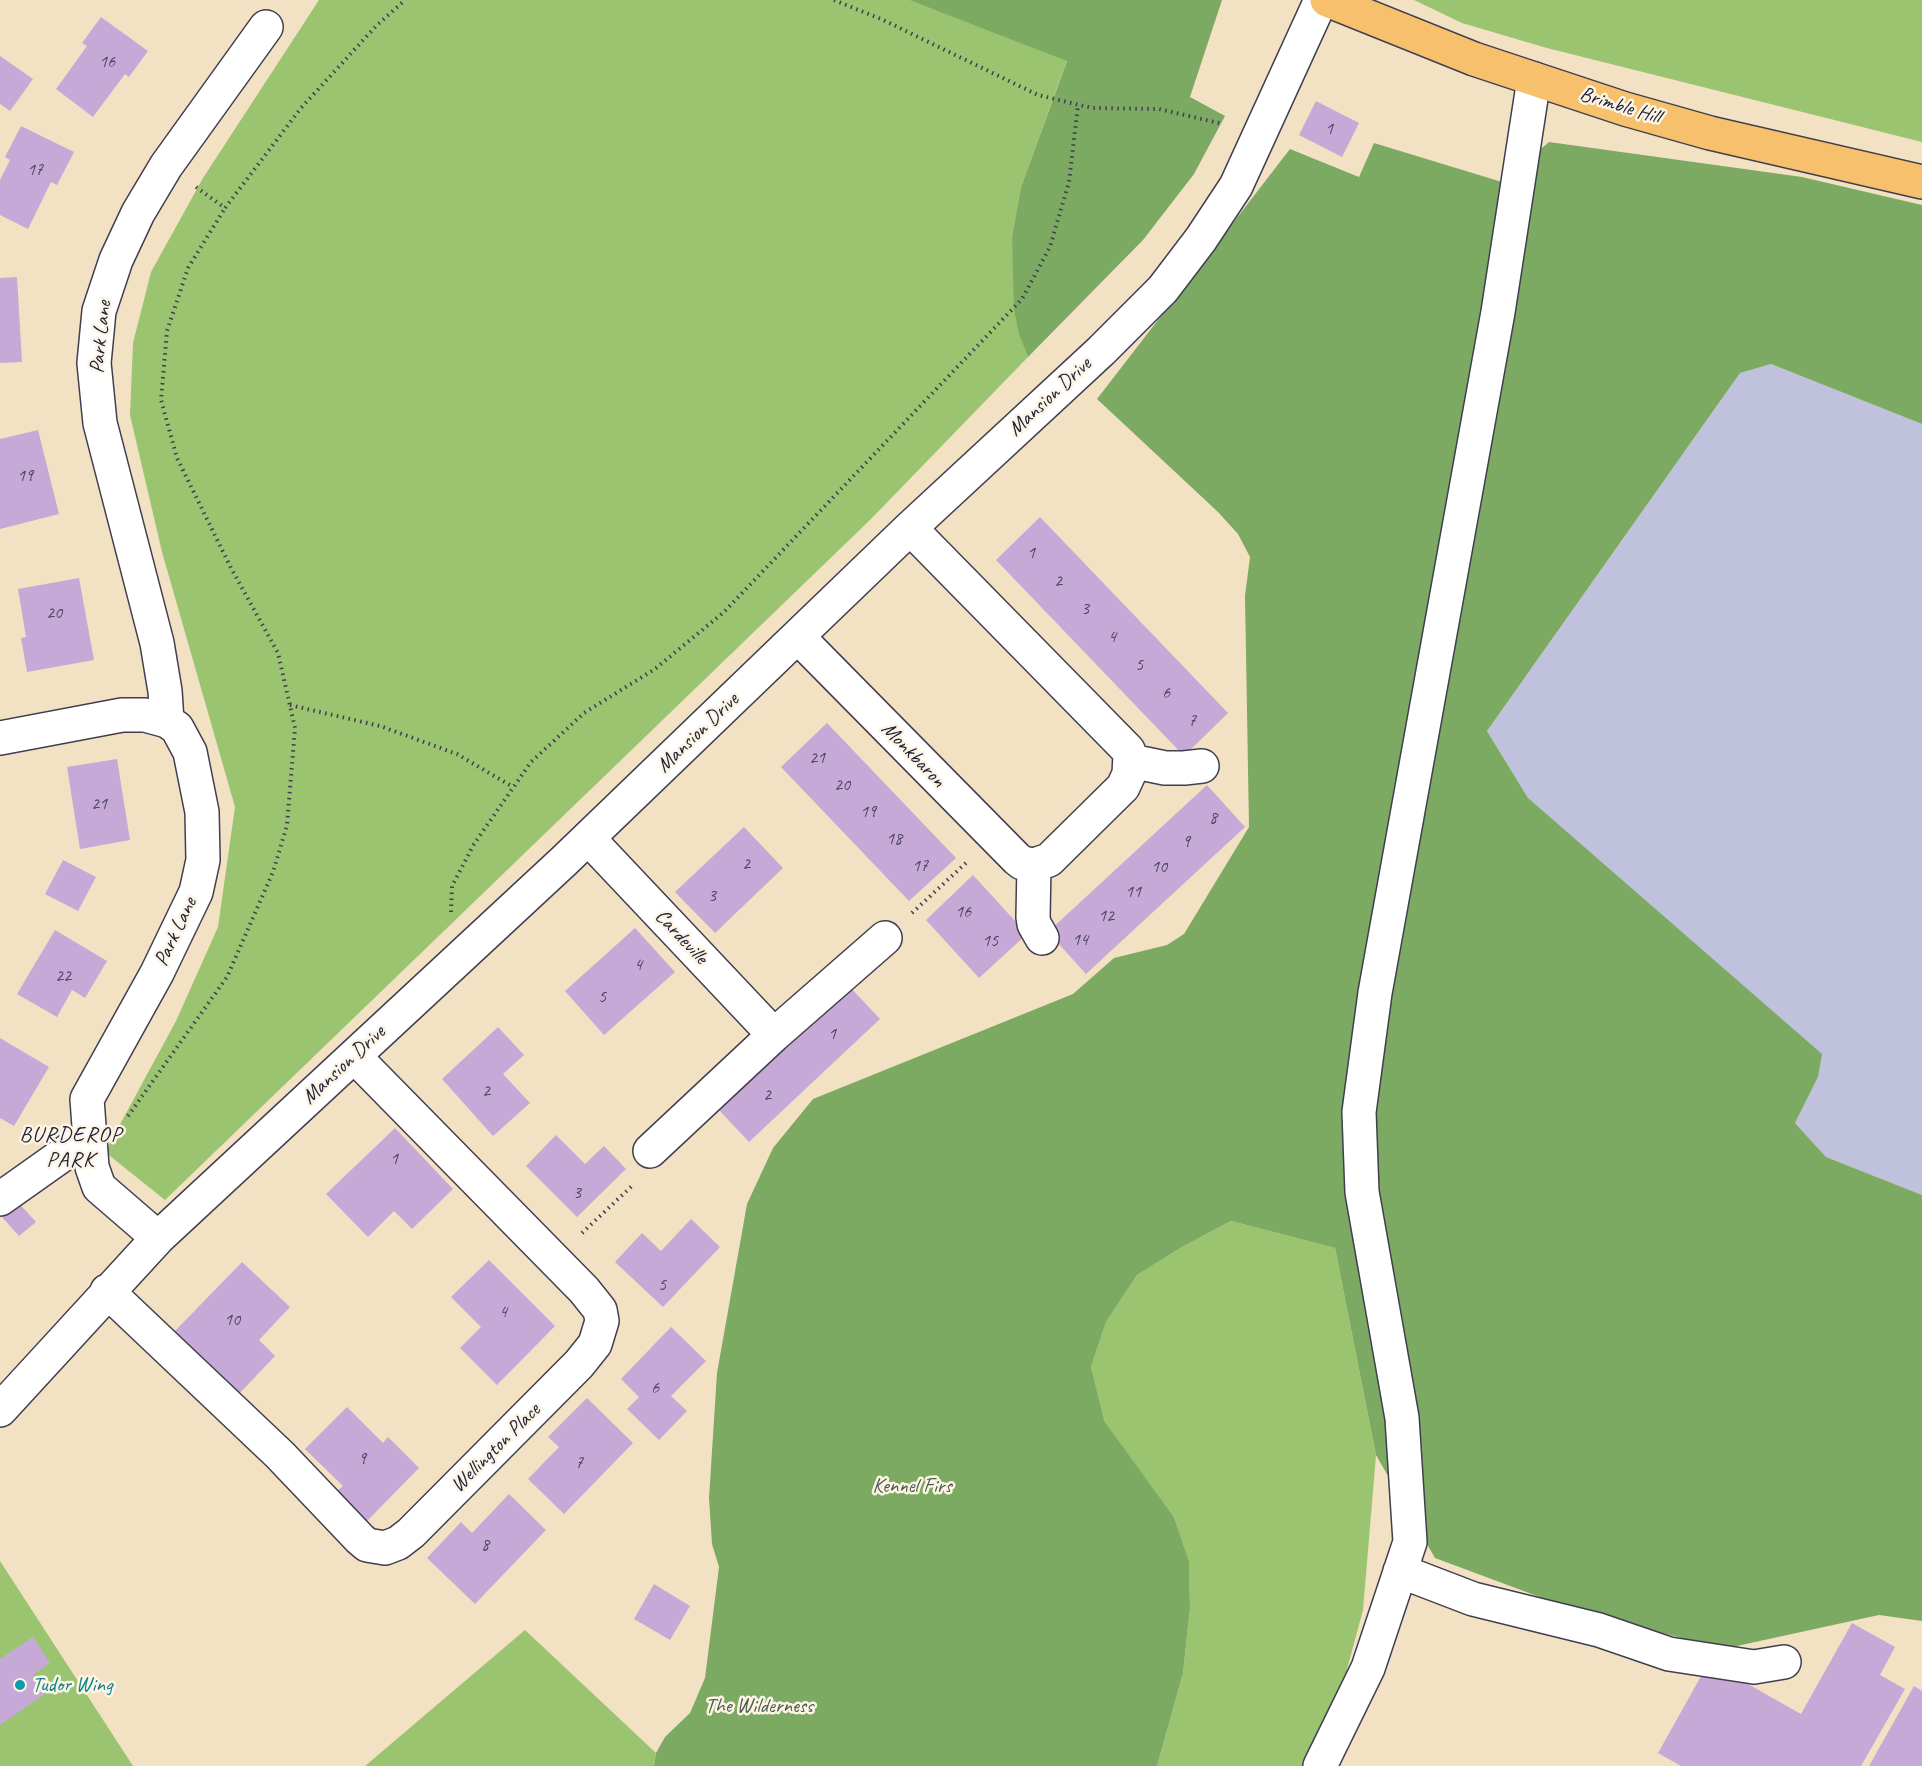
<!DOCTYPE html>
<html>
<head>
<meta charset="utf-8">
<style>
	body { margin:0 }
	canvas { display:block; background:#f3e1c3 }
</style>
</head>
<body>
<canvas width="1922" height="1766"></canvas>
<script>
const ctx = document.querySelector('canvas').getContext('2d');
ctx.lineJoin = 'round';
function paint(path, color) {
  ctx.fillStyle = color;
  ctx.fill(path, 'evenodd');
}
function shape(rows) {
  const path = new Path2D();
  for (const r of rows) {
    path.moveTo(r[0], r[1]);
    for (let i = 2; i < r.length; i += 2) path.lineTo(r[i], r[i + 1]);
  }
  return path;
}
function strokePath(path, color, width, dash) {
  ctx.strokeStyle = color;
  ctx.lineWidth = width;
  ctx.lineCap = dash ? 'butt' : 'round';
  ctx.setLineDash(dash || []);
  ctx.stroke(path);
}
function label(font, color, halo, rows, align = 'center') {
  ctx.font = font + ' Caveat,sans-serif';
  ctx.lineWidth = 5;
  ctx.setLineDash([]);
  ctx.textBaseline = 'middle';
  ctx.strokeStyle = halo;
  ctx.fillStyle = color;
  for (const [text, x, y, turn = 0] of rows) {
    ctx.save();
    ctx.translate(x, y);
    ctx.rotate((+turn || 0) * Math.PI / 180);
    ctx.textAlign = isNaN(turn) ? turn : align;
    if (halo) ctx.strokeText(text, 0, 0);
    ctx.fillText(text, 0, 0);
    ctx.restore();
  }
}
paint(shape([
	[1771,364,1922,424,1922,1195,1826,1157,1795,1123,1818,1077,1528,798,1487,731,1740,373]
]), '#c0c2dd');
paint(shape([
	[319,0,909,0,1067,60,1021,187,1012,236,1019,335,1028,357,870,520,165,1200,105,1152,176,1021,218,927,235,807,162,552,130,415,133,343,151,272,203,178],
	[1414,0,1922,0,1922,142,1547,48,1462,23],
	[1231,1221,1335,1248,1376,1455,1363,1610,1346,1673,1309,1757,1303,1766,1157,1766,1183,1673,1190,1608,1189,1561,1174,1517,1103,1421,1091,1367,1106,1322,1137,1275,1182,1247],
	[0,1561,133,1766,0,1766],
	[525,1630,656,1753,654,1766,365,1766]
]), '#9bc470');
paint(shape([
	[909,0,1222,0,1190,97,1225,116,1194,174,1143,240,1028,357,1019,335,1014,309,1012,236,1021,187,1067,61],
	[1549,142,1802,177,1922,205,1922,424,1771,364,1740,373,1487,731,1528,798,1822,1054,1818,1077,1795,1123,1826,1157,1922,1195,1922,1621,1879,1615,1723,1649,1572,1609,1435,1558,1376,1455,1335,1248,1231,1221,1182,1247,1137,1275,1106,1322,1091,1367,1104,1421,1174,1517,1189,1561,1190,1608,1183,1673,1157,1766,654,1766,656,1753,665,1737,690,1713,705,1678,719,1567,712,1544,709,1498,717,1373,747,1204,773,1148,813,1099,1073,994,1114,958,1167,945,1184,934,1249,827,1245,596,1250,557,1238,534,1218,512,1097,399,1290,149,1359,177,1374,143,1502,182]
]), '#7caa62');
paint(shape([
	[101,17,148,51,129,77,125,74,93,117,56,89,87,46,82,43],
	[0,56,33,79,10,111,0,104],
	[1316,101,1359,123,1342,157,1299,135],
	[21,126,74,152,57,185,51,182,28,229,0,215,0,180,10,160,5,157],
	[17,277,22,362,0,363,0,278],
	[38,430,59,514,0,529,0,439],
	[1040,517,1228,713,1184,756,996,560],
	[79,578,94,660,27,672,21,638,26,637,18,589],
	[827,723,956,858,909,901,781,767],
	[117,759,130,840,80,849,67,767],
	[1207,785,1245,827,1086,974,1048,932],
	[744,827,783,868,715,933,675,892],
	[63,860,96,877,78,911,45,894],
	[973,875,1027,934,979,978,926,920],
	[635,928,675,972,604,1035,565,991],
	[55,930,107,961,85,998,72,990,57,1017,17,994],
	[850,987,880,1019,749,1142,719,1110],
	[498,1027,524,1055,503,1074,530,1103,493,1136,442,1079],
	[0,1038,49,1067,14,1126,0,1118],
	[395,1128,453,1189,412,1229,394,1211,368,1237,326,1194],
	[556,1135,585,1164,604,1146,626,1169,577,1217,526,1166],
	[17,1201,36,1222,19,1236,1,1216],
	[691,1219,720,1247,663,1307,615,1262,642,1233,661,1251],
	[489,1260,555,1326,497,1385,460,1348,481,1327,451,1297],
	[242,1262,290,1307,259,1340,275,1356,238,1395,173,1333],
	[671,1327,706,1361,671,1396,687,1411,659,1440,627,1409,639,1397,621,1379],
	[587,1398,633,1443,564,1514,528,1479,559,1447,548,1437],
	[347,1407,383,1443,388,1437,419,1468,367,1521,337,1491,343,1486,305,1449],
	[509,1494,546,1530,475,1604,427,1558,461,1522,472,1533],
	[654,1584,690,1606,670,1640,634,1619],
	[1852,1623,1895,1647,1880,1675,1905,1689,1861,1766,1681,1766,1658,1753,1709,1662,1801,1714],
	[33,1637,50,1663,33,1675,45,1694,0,1725,0,1659],
	[1914,1686,1922,1691,1922,1766,1869,1766]
]), '#c7a9d7');
const minor = shape([
	[798,637,1017,859,1022,863,1034,865,1049,860,1123,787,1129,774,1130,755,1128,750,910,528],
	[167,721,165,691,157,643,100,423,94,363,99,311,116,260,138,213,166,166,266,27],
	[0,738,122,715,145,715,167,721,177,728,190,752,202,812,203,860,196,892,157,973,87,1099,92,1167,99,1187,158,1238],
	[1131,761,1165,768,1184,768,1202,766],
	[588,838,774,1035],
	[1034,865,1033,917,1034,924,1042,938],
	[650,1151,774,1035,885,938],
	[0,1199,89,1136],
	[107,1291,280,1455,360,1539,367,1545,385,1548,398,1543,411,1533,579,1364,595,1344,602,1321,600,1310,584,1290,354,1056],
	[0,1410,158,1238,564,861,910,528,1101,351,1163,289,1201,239,1236,186,1321,0],
	[1400,1571,1473,1599,1599,1630,1669,1654,1754,1667,1784,1662],
	[1320,1766,1368,1668,1410,1542,1402,1418,1362,1192,1359,1112,1375,993,1498,312,1534,79]
]);
const major = shape([
	[1327,0,1474,59,1625,109,1710,133,1922,182]
]);
strokePath(minor, '#413f4f', 36);
strokePath(major, '#413f4f', 36);
strokePath(shape([
	[834,0,881,19,1038,95,1092,108,1159,109,1223,124],
	[196,187,225,208,301,108,377,25,405,0],
	[290,705,380,726,457,754,513,787],
	[451,912,452,886,474,844,531,762,584,713,655,669,724,612,1022,299,1050,247,1069,182,1078,105],
	[912,913,968,861],
	[128,1116,227,977,273,872,287,825,295,728,278,653,231,568,177,458,161,400,167,331,188,268,225,208],
	[582,1233,633,1185]
]), '#413f4f', 4, [1.5, 4.5]);
strokePath(minor, '#fff', 33);
strokePath(major, '#f7c06c', 33);
for (const [x, y, r, color] of [
	[20,1685,6,"#0f9aa8"]
]) {
  const dot = new Path2D();
  dot.arc(x, y, r, 0, 2 * Math.PI);
  ctx.fillStyle = color;
  ctx.fill(dot);
  strokePath(dot, '#fcf5e5', 2);
}
label('18px', '#4b4462', null, [
	["16",107,62],
	["1",1329,129],
	["17",35,170],
	["19",25,476],
	["1",1031,553],
	["2",1058,581],
	["3",1085,609],
	["20",54,613],
	["4",1112,637],
	["5",1139,665],
	["6",1166,693],
	["7",1192,721],
	["21",817,758],
	["20",842,785],
	["21",99,804],
	["19",868,812],
	["8",1213,818],
	["18",894,839],
	["9",1186,842],
	["2",746,864],
	["17",920,866],
	["10",1159,867],
	["11",1133,892],
	["3",712,896],
	["16",963,912],
	["12",1106,916],
	["14",1080,940],
	["15",990,941],
	["4",638,965],
	["22",63,976],
	["5",602,997],
	["1",832,1034],
	["2",486,1091],
	["2",767,1095],
	["1",394,1159],
	["3",577,1193],
	["5",662,1285],
	["4",503,1312],
	["10",232,1320],
	["6",655,1388],
	["9",362,1459],
	["7",579,1463],
	["8",485,1545]
]);
label('21px', '#22223b', '#fcf5e5', [
	["Brimble Hill",1620,106,17],
	["Park Lane",101,337,-84],
	["Mansion Drive",1050,397,-43],
	["Mansion Drive",698,733,-44],
	["Monkbaron",913,755,46],
	["Park Lane",176,932,-65],
	["Cardeville",681,937,47],
	["Mansion Drive",344,1065,-43],
	["Wellington Place",496,1448,-45]
]);
label('21px', '#4c5b4e', '#fcf5e5', [
	["Kennel Firs",912,1486],
	["The Wilderness",759,1706]
]);
label('21px', '#0d838f', '#fcf5e5', [
	["Tudor Wing",32,1685]
], 'left');
ctx.letterSpacing = '1.5px';
label('22px', '#22223b', '#fcf5e5', [
	["BURDEROP",71,1135],
	["PARK",71,1160]
]);
ctx.letterSpacing = '0px';
</script>
</body>
</html>
